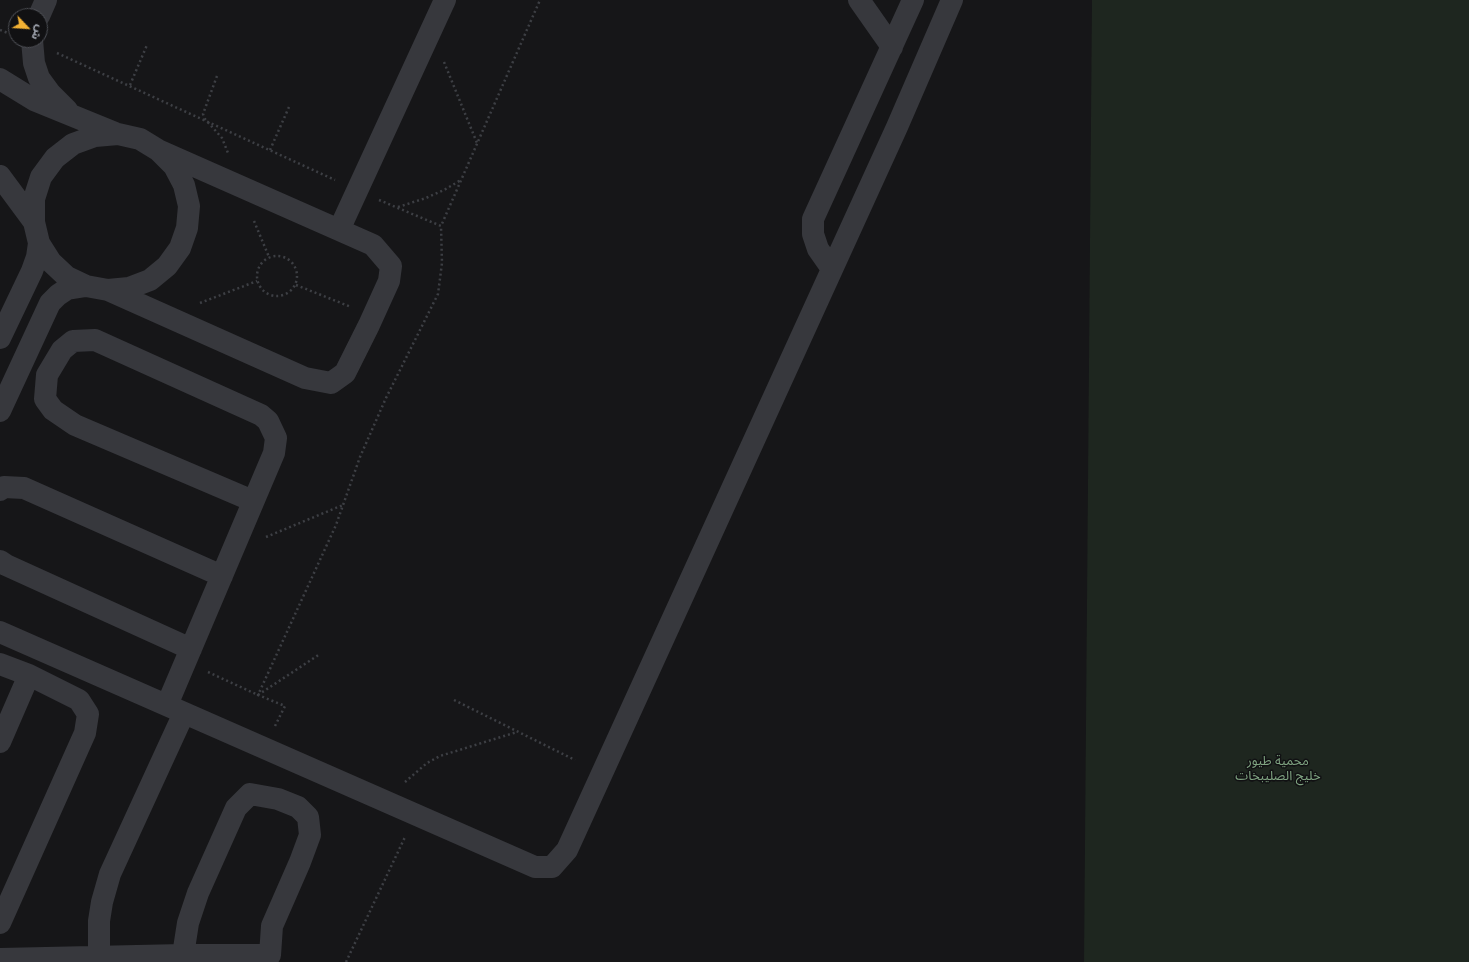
<!DOCTYPE html>
<html>
<head>
<meta charset="utf-8">
<style>
	body { margin:0 }
	#map { position:relative; width:1469px; height:962px; overflow:hidden; background:#161618; font-family:Poppins,"Noto Sans Arabic",sans-serif }
	canvas { display:block }
	.north { position:absolute; left:8px; top:8px; width:40px; height:40px; box-sizing:border-box; background:#111113; border:1px solid #4d4f55; border-radius:50%; rotate:115deg; font-size:11px; font-weight:700; line-height:16px; text-align:center; color:#a8adb8 }
	.north::after { content:''; display:block; margin:auto; width:14px; height:18px; background:#f2b134; clip-path:polygon(50% 0,100% 100%,50% 72%,0 100%) }
</style>
</head>
<body>
<div id="map">
<canvas width="1469" height="962"></canvas>
<div class="north">ش</div>
</div>
<script>
const ctx = document.querySelector('canvas').getContext('2d');
ctx.lineJoin = 'round';
function paint(path, color) {
  ctx.fillStyle = color;
  ctx.fill(path, 'evenodd');
}
function shape(rows) {
  const path = new Path2D();
  for (const r of rows) {
    if (r.length === 3) {
      path.moveTo(r[0] + r[2], r[1]);
      path.arc(r[0], r[1], r[2], 0, 2 * Math.PI);
      continue;
    }
    path.moveTo(r[0], r[1]);
    for (let i = 2; i < r.length; i += 2) path.lineTo(r[i], r[i + 1]);
  }
  return path;
}
function strokePath(path, color, width, dash) {
  ctx.strokeStyle = color;
  ctx.lineWidth = width;
  ctx.lineCap = dash ? 'butt' : 'round';
  ctx.setLineDash(dash || []);
  ctx.stroke(path);
}
function label(font, color, halo, rows, align = 'center') {
  ctx.font = font + ' Poppins,"Noto Sans Arabic",sans-serif';
  ctx.lineWidth = 3;
  ctx.setLineDash([]);
  ctx.textBaseline = 'middle';
  ctx.strokeStyle = halo;
  ctx.fillStyle = color;
  for (const [text, x, y, turn = 0] of rows) {
    ctx.save();
    ctx.translate(x, y);
    ctx.rotate((+turn || 0) * Math.PI / 180);
    ctx.textAlign = isNaN(turn) ? turn : align;
    if (halo) ctx.strokeText(text, 0, 0);
    ctx.fillText(text, 0, 0);
    ctx.restore();
  }
}
paint(shape([
	[1092,0,1469,0,1469,962,1084,962]
]), '#1e261f');
strokePath(shape([
	[0,30,8,33],
	[57,53,335,180],
	[444,62,477,143],
	[217,76,203,114,205,119,222,138,228,153],
	[130,85,147,45],
	[270,150,289,107],
	[379,200,441,226,540,0],
	[398,207,426,198,444,190,461,180],
	[254,221,269,257],
	[277,276,20],
	[296,285,351,307],
	[200,303,257,281],
	[266,537,343,505],
	[208,672,258,695,320,654],
	[454,700,575,760],
	[275,726,285,706,258,695,336,525,360,457,386,398,438,294,442,263,441,226],
	[405,782,427,763,440,756,517,732],
	[346,962,405,837]
]), '#3d3f44', 2.5, [2, 3]);
strokePath(shape([
	[859,0,892,47],
	[39,16,46,0],
	[32,40,34,63,39,78,50,93,67,110],
	[0,79,34,100,115,133],
	[0,176,34,222],
	[339,230,445,0],
	[832,269,818,249,813,234,813,219,913,0],
	[108,290,305,378,331,383,345,373,369,325,389,281,391,266,373,245,158,150,140,139,118,134,95,136,73,144,55,158,41,177,34,199,34,222,39,243,51,262,67,277,86,286,108,290,129,288,150,280,167,266,180,248,187,228,189,206,184,185,174,166,158,150],
	[0,338,32,271,37,257,39,243],
	[0,411,50,303,58,295,67,289,86,286],
	[0,490,4,487,24,488,222,576],
	[0,561,6,565,191,649],
	[0,632,535,867,552,867,567,850,897,127,952,0],
	[0,664,29,675,79,700,88,714,85,733,0,923],
	[167,705,274,453,276,438,268,421,261,415,95,340,73,341,62,350,47,375,45,399,53,410,75,425,253,501],
	[0,742,29,675],
	[99,957,99,921,102,902,110,874,184,713],
	[0,959,183,955,270,955,272,926,300,862,310,835,308,817,298,807,278,799,250,794,236,808,198,893,188,923,183,955]
]), '#37383d', 22);
label('13px', '#7fa381', '#111113', [
	["محمية طيور",1278,762],
	["خليج الصليبخات",1278,777]
]);
</script>
</body>
</html>
